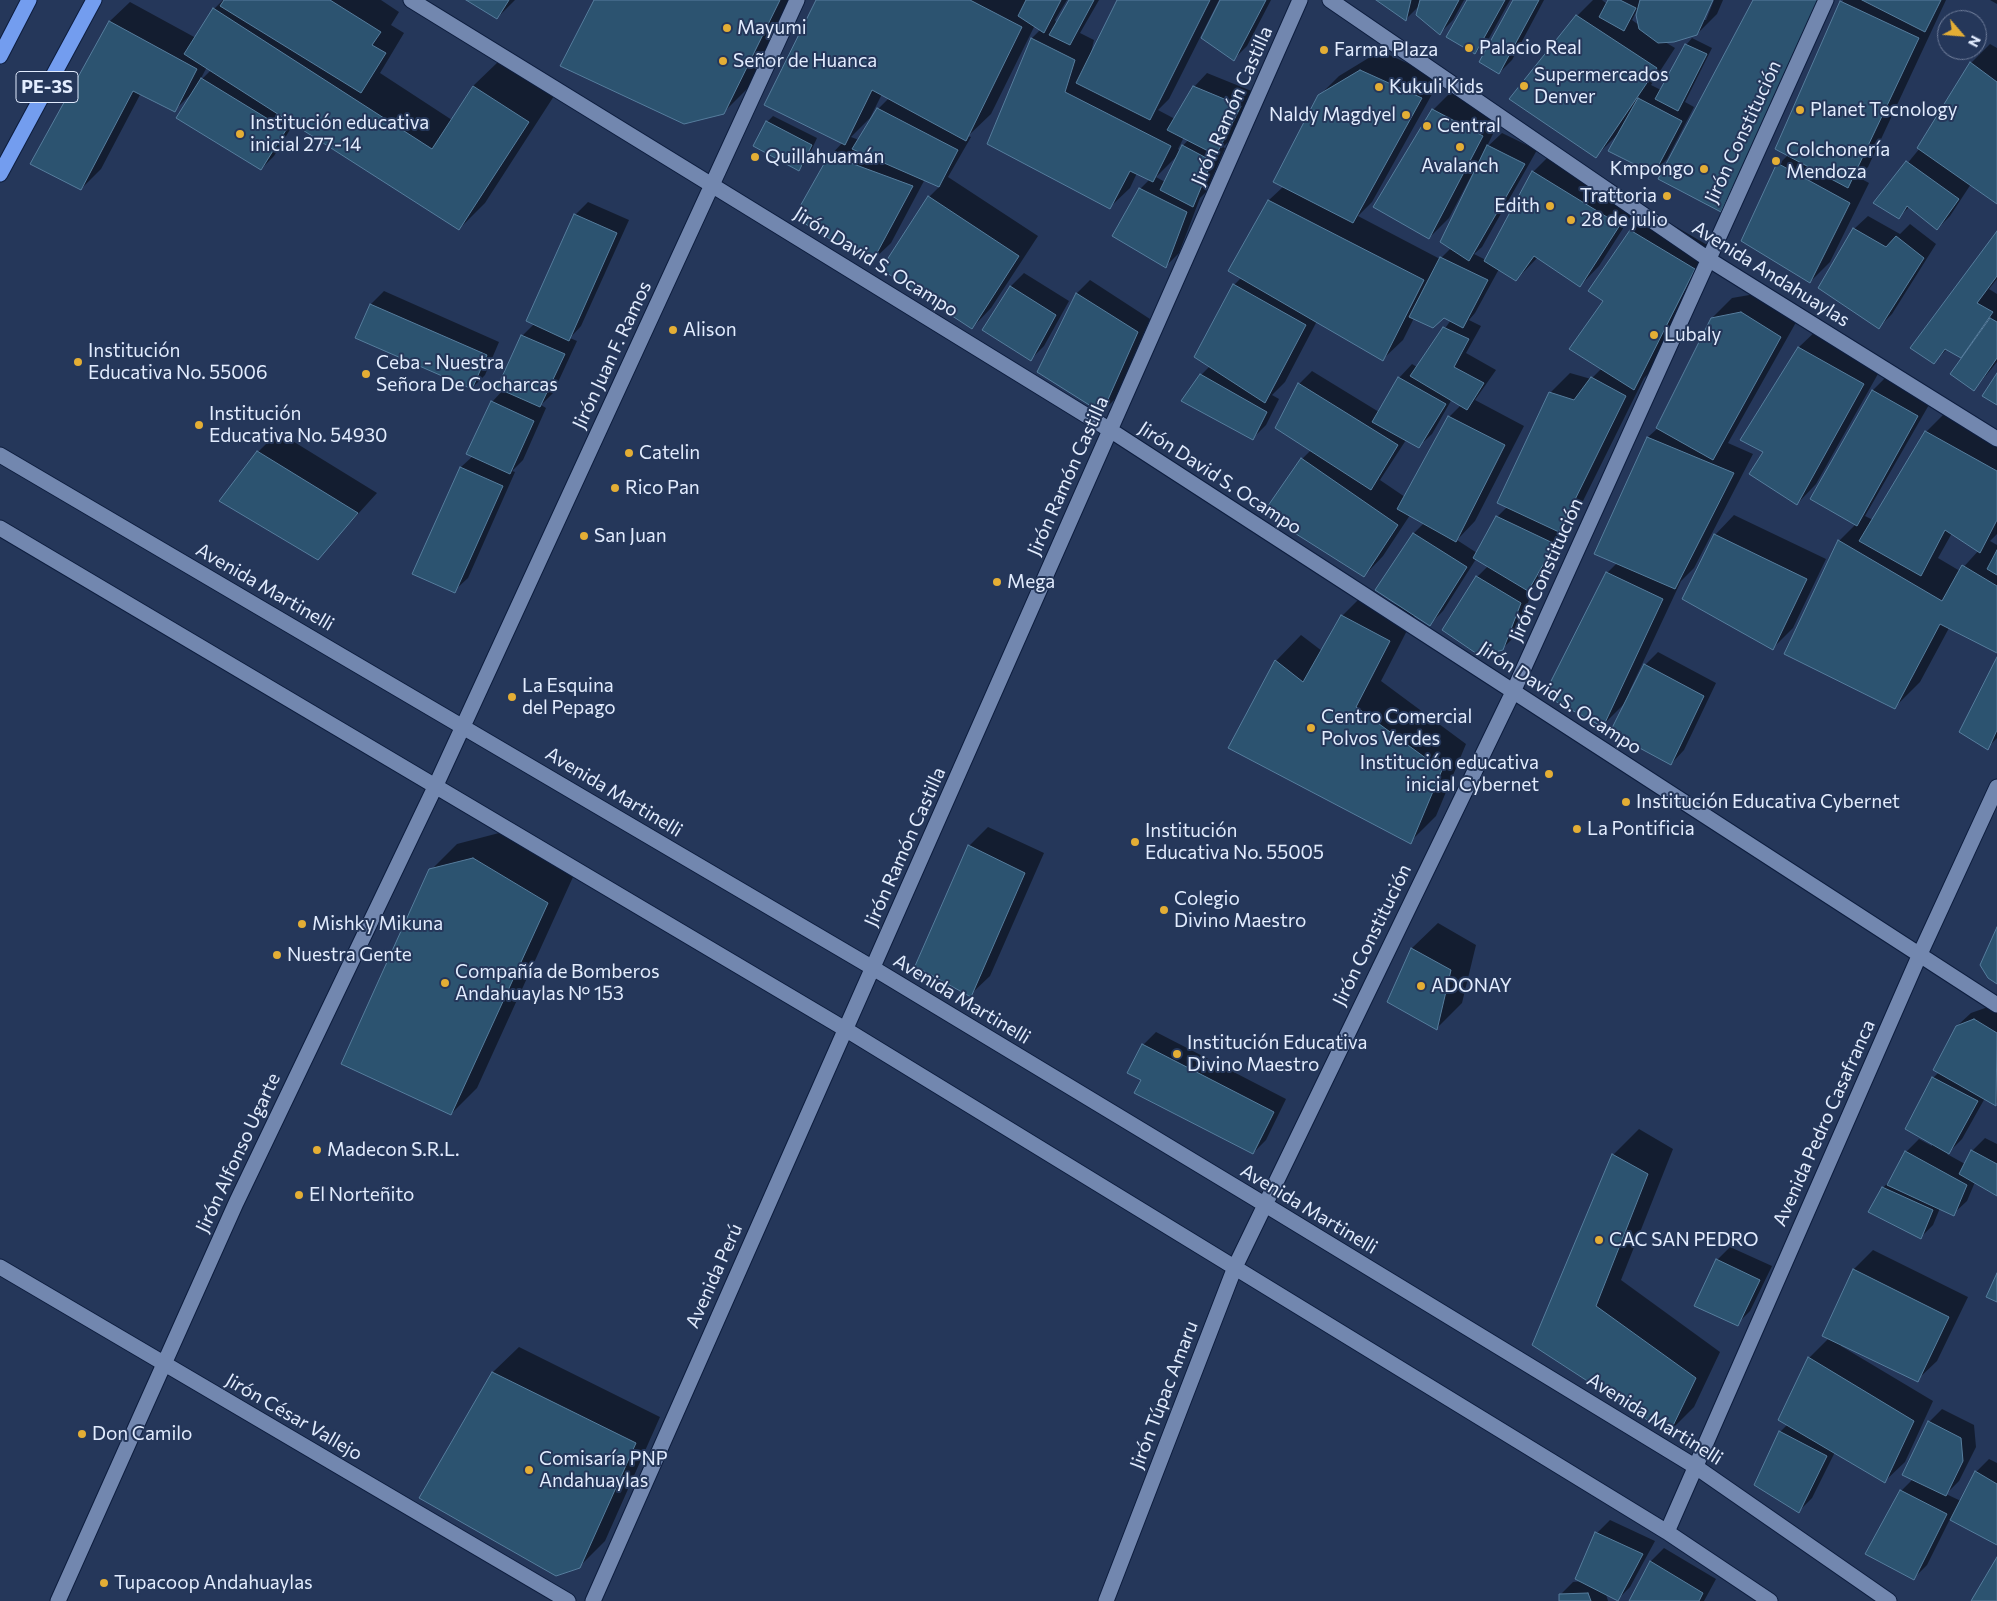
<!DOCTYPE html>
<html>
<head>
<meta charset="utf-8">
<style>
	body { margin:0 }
	#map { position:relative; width:1997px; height:1601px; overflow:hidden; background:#25375a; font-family:Commissioner,sans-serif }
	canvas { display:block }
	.north { position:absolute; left:1937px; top:10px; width:50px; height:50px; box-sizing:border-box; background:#25375a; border:1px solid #717f9c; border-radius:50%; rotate:117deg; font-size:14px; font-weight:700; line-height:20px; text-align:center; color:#e2ecfe }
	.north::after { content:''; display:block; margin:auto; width:18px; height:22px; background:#e4ae35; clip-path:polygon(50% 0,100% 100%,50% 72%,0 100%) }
</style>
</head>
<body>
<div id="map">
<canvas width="1997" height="1601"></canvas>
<div class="north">N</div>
</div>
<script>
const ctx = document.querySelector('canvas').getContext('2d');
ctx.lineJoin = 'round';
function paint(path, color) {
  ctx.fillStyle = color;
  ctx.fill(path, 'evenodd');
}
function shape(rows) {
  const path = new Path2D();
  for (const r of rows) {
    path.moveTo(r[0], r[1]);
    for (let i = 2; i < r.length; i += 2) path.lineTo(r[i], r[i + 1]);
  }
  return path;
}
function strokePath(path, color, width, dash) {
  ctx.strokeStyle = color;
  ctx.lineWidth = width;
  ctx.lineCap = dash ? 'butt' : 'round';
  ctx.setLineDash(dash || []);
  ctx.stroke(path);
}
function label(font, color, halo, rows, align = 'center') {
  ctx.font = font + ' Commissioner,sans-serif';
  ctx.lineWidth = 4;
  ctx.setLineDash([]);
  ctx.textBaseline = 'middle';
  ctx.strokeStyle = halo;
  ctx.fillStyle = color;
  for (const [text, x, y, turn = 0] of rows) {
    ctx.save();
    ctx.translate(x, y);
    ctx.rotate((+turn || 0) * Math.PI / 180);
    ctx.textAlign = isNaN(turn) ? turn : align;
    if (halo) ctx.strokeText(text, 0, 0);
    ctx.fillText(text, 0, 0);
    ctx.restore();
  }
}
paint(shape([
	[223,0,381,0,399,12,391,25,404,33,380,73,452,120,473,86,499,61,554,96,485,203,459,229,294,123,274,156,261,169,191,94,174,111,141,93,101,169,81,189,32,163,110,21,130,2,196,38,214,9],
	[207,67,211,70,201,80,200,80],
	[468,0,515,0,497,18],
	[596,0,792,0,749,87,723,113],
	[817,0,1067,0,1055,20,1057,24,1070,0,1099,0,1080,33,1094,40,1090,57,1119,0,1219,0,1169,99,1158,110,1175,119,1194,87,1207,73,1254,92,1229,141,1223,147,1225,148,1206,192,1200,198,1179,253,1166,266,1140,189,1150,179,1137,173,1130,188,1110,207,989,143,1032,38,1041,29,1035,25,991,114,968,136,971,137,948,177,1038,236,991,308,972,328,929,197,940,186,925,179,891,243,871,262,830,156,843,142],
	[882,94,889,98,878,109,859,140,851,137,870,118],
	[1184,137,1189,139,1179,150,1178,149],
	[1177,156,1165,182,1156,177],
	[1222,0,1271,0,1247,46,1234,59],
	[1379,0,1464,0,1453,20,1440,33,1420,5,1406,19],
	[1468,0,1510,0,1488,40,1475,53],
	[1515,0,1544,0,1512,60,1499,73],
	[1593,0,1602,0,1607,4,1609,0,1712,0,1703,20,1706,20,1714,0,1723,0,1717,14,1697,34,1665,42,1675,48,1651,85,1661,90,1686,45,1692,38,1712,48,1685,102,1694,107,1667,159,1654,172,1617,135,1596,156,1577,16],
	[1639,6,1639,25,1632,20],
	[1843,0,1946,0,1868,167,1858,177,1869,183,1830,262,1810,282,1779,164,1788,155],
	[1990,0,1997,0,1997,4],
	[1990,44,1997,48,1997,202,1971,184,1950,216,1937,229,1910,206,1899,217,1875,203,1920,148,1971,63],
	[1380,51,1441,78,1372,202,1358,216,1440,259,1451,248,1480,164,1478,163,1449,218,1429,238,1433,110,1453,90,1502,116,1486,148,1502,133,1537,150,1482,247,1474,254,1486,260,1533,172,1553,152,1638,205,1599,266,1580,286,1538,257,1516,280,1499,269,1475,313,1469,320,1481,326,1466,353,1496,370,1475,400,1524,426,1475,521,1457,540,1477,553,1497,517,1507,507,1550,393,1570,373,1591,379,1602,368,1605,300,1631,231,1651,212,1714,249,1653,369,1644,378,1578,511,1561,528,1567,531,1541,577,1530,588,1533,589,1516,635,1502,649,1477,577,1488,566,1476,559,1443,611,1430,624,1415,615,1381,681,1466,744,1436,816,1410,842,1276,661,1301,635,1322,651,1342,616,1367,591,1403,608,1414,533,1424,523,1410,515,1383,556,1364,576,1302,459,1311,450,1299,384,1312,371,1379,412,1399,378,1412,364,1417,367,1451,320,1443,317,1414,318,1403,340,1383,359,1317,321,1285,382,1272,395,1279,399,1266,425,1253,438,1201,375,1210,366,1234,285,1242,277,1230,270,1269,200,1284,186,1319,96,1339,76],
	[1452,399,1461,405,1449,417,1405,497,1380,480,1406,440,1418,447,1432,434],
	[773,116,817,138,805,164,798,170,767,122],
	[588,202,629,220,581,326,570,338,577,341,553,393,541,405,546,408,523,460,512,471,515,472,468,578,454,591,414,573,461,467,473,456,492,402,504,389,522,336,534,324,575,215],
	[1868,216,1900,234,1910,224,1936,244,1892,314,1879,327,1854,229],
	[1997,233,1997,279,1989,289,1997,294,1997,362,1974,390,1963,358,1947,349,1934,362],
	[1024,273,1069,301,1044,346,1031,359,984,329,1011,286],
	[1090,280,1150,319,1115,399,1102,412,1077,293],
	[384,291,499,342,485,375,472,388,357,337,371,304],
	[1761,293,1799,317,1728,443,1753,454,1694,568,1681,581,1629,692,1631,693,1645,665,1658,652,1716,683,1684,750,1671,764,1626,702,1603,725,1607,573,1617,563,1595,553,1648,437,1658,428,1712,318,1732,298],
	[1819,328,1883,365,1816,484,1797,504,1765,451,1741,440,1799,347],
	[1886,377,1930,403,1865,516,1873,520,1926,432,1946,412,1997,440,1997,534,1990,541,1997,545,1997,652,1949,628,1920,682,1894,708,1839,541,1856,524,1873,390],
	[1952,533,1979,550,1960,571,1938,558],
	[278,432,377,493,318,558,221,501,258,452],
	[1734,515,1826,559,1793,628,1773,648,1715,535],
	[1997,660,1997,738,1987,748],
	[988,827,1044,853,990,976,970,995,969,846],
	[499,833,573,877,477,1088,451,1114,431,870,457,844],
	[1438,923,1476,945,1462,1003,1437,1028,1388,1001,1412,948],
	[1988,1007,1997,1012,1997,1103,1985,1098,1962,1139,1947,1154,1965,1164,1972,1151,1985,1138,1997,1144,1997,1194,1975,1182,1967,1201,1953,1214,1940,1208,1933,1225,1920,1238,1883,1188,1892,1178,1906,1152,1919,1139,1932,1146,1933,1078,1939,1072,1957,1026,1971,1013],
	[1156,1032,1286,1099,1266,1140,1253,1153,1143,1080,1143,1045],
	[1639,1129,1673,1149,1621,1280,1720,1352,1694,1407,1669,1432,1533,1344,1613,1155],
	[1730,1247,1772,1266,1750,1311,1737,1324,1717,1260],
	[1873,1250,1968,1297,1937,1361,1917,1380,1842,1344,1841,1346,1933,1401,1905,1462,1885,1481,1835,1452,1812,1498,1799,1511,1755,1485,1780,1432,1788,1424,1809,1358,1829,1338,1824,1336,1854,1269],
	[519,1347,660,1417,605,1541,579,1567,421,1497,493,1372],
	[1942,1409,1974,1425,1976,1447,1959,1481,1946,1494,1961,1501,1976,1472,1989,1459,1997,1463,1997,1544,1950,1519,1927,1565,1914,1578,1901,1491,1913,1479,1929,1422],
	[1610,1520,1655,1541,1630,1587,1617,1600,1606,1594,1608,1601,1560,1601,1560,1595,1573,1582,1582,1581,1597,1533],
	[1664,1548,1716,1579,1704,1601,1631,1601,1651,1561]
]), '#0007');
const building = shape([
	[224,0,330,0,381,32,372,45,386,53,361,93,220,6,224,0],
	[466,0,509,0,497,19,466,0],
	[594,0,780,0,724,114,684,124,560,66,594,0],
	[816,0,970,0,1022,27,966,141,872,90,845,145,764,105,816,0],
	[1026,0,1061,0,1044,33,1018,16,1026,0],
	[1069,0,1094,0,1070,45,1049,35,1069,0],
	[1117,0,1210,0,1150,120,1076,83,1117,0],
	[1220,0,1266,0,1234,61,1201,38,1220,0],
	[1376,0,1411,0,1406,21,1376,0],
	[1420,0,1459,0,1440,35,1416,15,1420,0],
	[1467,0,1505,0,1475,54,1446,37,1467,0],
	[1513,0,1539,0,1499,74,1479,62,1513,0],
	[1608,0,1620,0,1636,8,1624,31,1599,17,1608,0],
	[1640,0,1713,0,1697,35,1674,42,1658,43,1639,29,1636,15,1640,0],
	[1753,0,1822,0,1721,212,1658,179,1753,0],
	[1862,0,1941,0,1925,32,1862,0],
	[1840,1,1919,38,1848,188,1775,149,1840,1],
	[213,8,432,149,473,86,529,122,459,230,184,54,213,8],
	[1576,15,1657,68,1596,158,1509,99,1576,15],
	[109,21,197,69,175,112,133,91,81,190,30,164,109,21],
	[1031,38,1075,60,1065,92,1171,146,1153,182,1130,171,1110,209,987,144,1031,38],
	[1685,44,1707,54,1678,111,1655,99,1685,44],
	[1970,62,1997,82,1997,204,1917,148,1970,62],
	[1360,70,1422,98,1353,223,1273,182,1318,95,1360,70],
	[201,78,286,130,261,170,176,118,201,78],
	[1193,86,1241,106,1216,155,1167,130,1193,86],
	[1638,98,1682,121,1654,174,1608,151,1638,98],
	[877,108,958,150,939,187,852,149,877,108],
	[1432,109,1483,136,1429,239,1373,207,1432,109],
	[766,121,812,145,799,171,753,146,766,121],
	[1182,145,1212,161,1193,207,1160,190,1182,145],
	[1487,145,1525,164,1469,261,1440,242,1487,145],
	[829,155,913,186,871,264,794,217,829,155],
	[1906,161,1959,199,1937,230,1907,206,1899,219,1873,203,1906,161],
	[1777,163,1850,203,1810,283,1741,241,1777,163],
	[1532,171,1620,225,1580,287,1534,256,1516,281,1484,261,1532,171],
	[1139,188,1187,212,1166,268,1112,236,1139,188],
	[928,196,1019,256,972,329,881,269,928,196],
	[1268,200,1424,280,1383,361,1228,271,1268,200],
	[574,214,617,233,569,341,526,321,574,214],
	[1853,228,1886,247,1896,236,1924,258,1879,329,1818,288,1853,228],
	[1630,230,1695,269,1634,390,1569,349,1603,301,1588,291,1630,230],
	[1997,231,1997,276,1977,303,1993,312,1961,358,1945,349,1934,364,1910,348,1997,231],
	[1440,257,1488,280,1463,328,1444,318,1433,328,1409,317,1440,257],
	[1233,284,1306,325,1265,403,1194,357,1233,284],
	[1010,286,1056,315,1031,361,982,330,1010,286],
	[1076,293,1138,332,1102,413,1037,372,1076,293],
	[370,304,487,355,472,389,355,338,370,304],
	[1741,312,1781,337,1713,460,1656,428,1711,318,1741,312],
	[1990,318,1997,322,1997,358,1974,391,1950,374,1990,318],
	[1443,327,1469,339,1454,367,1484,383,1467,410,1410,376,1443,327],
	[521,335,565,354,540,407,497,388,521,335],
	[1798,347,1864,384,1797,505,1749,474,1763,452,1740,440,1798,347],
	[1997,373,1997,405,1982,396,1997,373],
	[1200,374,1267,412,1253,440,1181,401,1200,374],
	[1398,377,1446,404,1419,448,1372,422,1398,377],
	[1591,377,1626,396,1559,532,1497,503,1549,392,1574,400,1591,377],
	[1298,383,1398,445,1371,490,1275,428,1298,383],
	[1872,390,1918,416,1857,526,1810,499,1872,390],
	[491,401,534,421,510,474,466,454,491,401],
	[1448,416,1505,445,1456,542,1397,509,1448,416],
	[1925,431,1997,471,1997,520,1980,553,1945,530,1921,576,1859,541,1925,431],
	[1647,437,1734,473,1675,589,1594,554,1647,437],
	[257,451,358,513,318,560,219,501,257,451],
	[1301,458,1398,525,1364,577,1263,513,1301,458],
	[460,467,503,486,455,593,412,574,460,467],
	[1496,516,1555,544,1528,591,1473,558,1496,516],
	[1413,533,1467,567,1430,626,1375,590,1413,533],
	[1714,534,1807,579,1773,650,1682,599,1714,534],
	[1838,540,1942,601,1962,565,1997,586,1997,653,1940,624,1895,709,1784,654,1838,540],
	[1997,550,1997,575,1987,569,1997,550],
	[1606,572,1663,599,1603,727,1544,695,1606,572],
	[1476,576,1521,603,1503,650,1480,656,1442,630,1476,576],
	[1341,615,1390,641,1356,707,1442,770,1411,844,1228,748,1275,660,1303,682,1341,615],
	[1997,657,1997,730,1988,750,1959,732,1997,657],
	[1644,664,1704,696,1671,765,1610,732,1644,664],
	[968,845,1025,873,971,997,915,966,968,845],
	[473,858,548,903,451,1115,341,1064,429,869,473,858],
	[1997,927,1997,984,1988,978,1980,965,1997,927],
	[1411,948,1451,970,1437,1030,1387,1002,1411,948],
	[1974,1019,1997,1033,1996,1106,1933,1070,1956,1026,1974,1019],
	[1142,1044,1274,1112,1253,1154,1134,1093,1141,1080,1127,1073,1142,1044],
	[1932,1077,1978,1101,1949,1154,1905,1129,1932,1077],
	[1971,1150,1997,1164,1997,1196,1959,1174,1971,1150],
	[1905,1151,1967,1185,1954,1216,1887,1185,1905,1151],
	[1612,1154,1648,1174,1596,1306,1696,1378,1669,1434,1532,1345,1612,1154],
	[1882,1187,1933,1210,1921,1239,1868,1212,1882,1187],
	[1716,1259,1760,1280,1738,1326,1694,1306,1716,1259],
	[1853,1269,1949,1317,1918,1382,1822,1336,1853,1269],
	[1997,1273,1997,1302,1986,1297,1997,1273],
	[1808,1357,1914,1421,1885,1483,1778,1420,1808,1357],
	[492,1372,636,1443,580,1568,556,1576,419,1498,492,1372],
	[1928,1421,1961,1438,1963,1461,1946,1496,1902,1475,1928,1421],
	[1779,1431,1827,1456,1799,1513,1754,1485,1779,1431],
	[1975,1471,1997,1484,1997,1545,1950,1520,1975,1471],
	[1900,1490,1947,1514,1914,1580,1865,1554,1900,1490],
	[1595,1532,1643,1554,1618,1601,1575,1579,1595,1532],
	[1997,1557,1997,1601,1971,1601,1997,1557],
	[1650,1561,1703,1593,1699,1601,1629,1601,1650,1561],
	[1588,1593,1591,1601,1559,1601,1559,1594,1588,1593]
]);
paint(building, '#2c5370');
strokePath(building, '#567d9d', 1);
const minor = shape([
	[411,0,1110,430,1997,1005],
	[1330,0,1708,259,1997,439],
	[0,455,873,968,1264,1204,1696,1467,1889,1601],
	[0,528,845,1029,1667,1532,1770,1601],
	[0,1267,568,1601],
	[1667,1532,1920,954,1997,787],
	[58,1601,236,1203,436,785,797,0],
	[593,1601,1300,0],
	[1106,1601,1235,1267,1513,692,1826,0]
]);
const highway = shape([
	[0,56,29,0],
	[0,174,94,0]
]);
strokePath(minor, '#0d1d3e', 17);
strokePath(highway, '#0d1d3e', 17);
strokePath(minor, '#7287af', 15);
strokePath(highway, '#739def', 15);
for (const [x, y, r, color] of [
	[727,28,5,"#e4ae35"],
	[1469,48,5,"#e4ae35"],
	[1324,50,5,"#e4ae35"],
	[723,61,5,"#e4ae35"],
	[1524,86,5,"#e4ae35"],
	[1379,87,5,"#e4ae35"],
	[1800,110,5,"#e4ae35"],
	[1406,115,5,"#e4ae35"],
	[1427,126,5,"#e4ae35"],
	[240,134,5,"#e4ae35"],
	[1460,147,5,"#e4ae35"],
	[755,157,5,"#e4ae35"],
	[1776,161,5,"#e4ae35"],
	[1704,169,5,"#e4ae35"],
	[1667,196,5,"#e4ae35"],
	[1550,206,5,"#e4ae35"],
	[1571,220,5,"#e4ae35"],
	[673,330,5,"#e4ae35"],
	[1654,335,5,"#e4ae35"],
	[78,362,5,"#e4ae35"],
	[366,374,5,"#e4ae35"],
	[199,425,5,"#e4ae35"],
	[629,453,5,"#e4ae35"],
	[615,488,5,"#e4ae35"],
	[584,536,5,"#e4ae35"],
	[997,582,5,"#e4ae35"],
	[512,697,5,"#e4ae35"],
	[1311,728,5,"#e4ae35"],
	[1549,774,5,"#e4ae35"],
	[1626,802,5,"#e4ae35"],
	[1577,829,5,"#e4ae35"],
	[1135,842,5,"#e4ae35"],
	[1164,910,5,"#e4ae35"],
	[302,924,5,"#e4ae35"],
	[277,955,5,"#e4ae35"],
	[445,983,5,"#e4ae35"],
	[1421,986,5,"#e4ae35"],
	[1177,1054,5,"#e4ae35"],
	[317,1150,5,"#e4ae35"],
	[299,1195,5,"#e4ae35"],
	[1599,1240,5,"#e4ae35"],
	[82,1434,5,"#e4ae35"],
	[529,1470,5,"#e4ae35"],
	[104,1583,5,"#e4ae35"]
]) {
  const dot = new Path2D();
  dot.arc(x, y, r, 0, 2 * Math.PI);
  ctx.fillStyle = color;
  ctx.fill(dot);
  strokePath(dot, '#25375a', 2);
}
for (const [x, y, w] of [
	[47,87,62]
]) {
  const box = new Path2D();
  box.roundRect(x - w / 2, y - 15.5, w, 31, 4);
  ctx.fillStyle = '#25375a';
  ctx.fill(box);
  strokePath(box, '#e2ecfe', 1);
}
label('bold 18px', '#e2ecfe', null, [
	["PE-3S",47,87]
]);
label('19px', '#e2ecfe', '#25375a', [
	["Mayumi",737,28],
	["Palacio Real",1479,48],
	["Farma Plaza",1334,50],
	["Señor de Huanca",733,61],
	["Supermercados",1534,75],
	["Denver",1534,97],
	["Kukuli Kids",1389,87],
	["Planet Tecnology",1810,110],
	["Naldy Magdyel",1396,115,"right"],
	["Institución educativa",250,123],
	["inicial 277-14",250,145],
	["Central",1437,126],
	["Colchonería",1786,150],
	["Mendoza",1786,172],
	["Quillahuamán",765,157],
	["Avalanch",1460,166,"center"],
	["Kmpongo",1694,169,"right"],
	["Trattoria",1657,196,"right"],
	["Edith",1540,206,"right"],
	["28 de julio",1581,220],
	["Alison",683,330],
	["Lubaly",1664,335],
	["Institución",88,351],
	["Educativa No. 55006",88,373],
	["Ceba - Nuestra",376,363],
	["Señora De Cocharcas",376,385],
	["Institución",209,414],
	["Educativa No. 54930",209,436],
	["Catelin",639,453],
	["Rico Pan",625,488],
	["San Juan",594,536],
	["Mega",1007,582],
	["La Esquina",522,686],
	["del Pepago",522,708],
	["Centro Comercial",1321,717],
	["Polvos Verdes",1321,739],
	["Institución educativa",1539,763,"right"],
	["inicial Cybernet",1539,785,"right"],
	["Institución Educativa Cybernet",1636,802],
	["La Pontificia",1587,829],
	["Institución",1145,831],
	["Educativa No. 55005",1145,853],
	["Colegio",1174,899],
	["Divino Maestro",1174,921],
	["Mishky Mikuna",312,924],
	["Nuestra Gente",287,955],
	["Compañía de Bomberos",455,972],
	["Andahuaylas Nº 153",455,994],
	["ADONAY",1431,986],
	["Institución Educativa",1187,1043],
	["Divino Maestro",1187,1065],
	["Madecon S.R.L.",327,1150],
	["El Norteñito",309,1195],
	["CAC SAN PEDRO",1609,1240],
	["Don Camilo",92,1434],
	["Comisaría PNP",539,1459],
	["Andahuaylas",539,1481],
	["Tupacoop Andahuaylas",114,1583]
], 'left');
label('19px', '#e2ecfe', '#25375a', [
	["Jirón Ramón Castilla",1232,106,-66],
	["Jirón Constitución",1743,132,-65],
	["Jirón David S. Ocampo",876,262,32],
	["Avenida Andahuaylas",1771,274,32],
	["Jirón Juan F. Ramos",612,355,-65],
	["Jirón Ramón Castilla",1068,476,-66],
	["Jirón David S. Ocampo",1220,478,33],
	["Jirón Constitución",1546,570,-66],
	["Avenida Martinelli",265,587,30],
	["Jirón David S. Ocampo",1560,698,33],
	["Avenida Martinelli",614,792,31],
	["Jirón Ramón Castilla",905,847,-66],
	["Jirón Constitución",1372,935,-64],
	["Avenida Martinelli",962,999,31],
	["Avenida Pedro Casafranca",1824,1123,-66],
	["Jirón Alfonso Ugarte",238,1153,-65],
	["Avenida Martinelli",1309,1209,31],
	["Avenida Perú",714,1276,-66],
	["Jirón Túpac Amaru",1164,1395,-69],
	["Jirón César Vallejo",294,1417,30],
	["Avenida Martinelli",1655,1419,32]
]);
</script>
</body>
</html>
